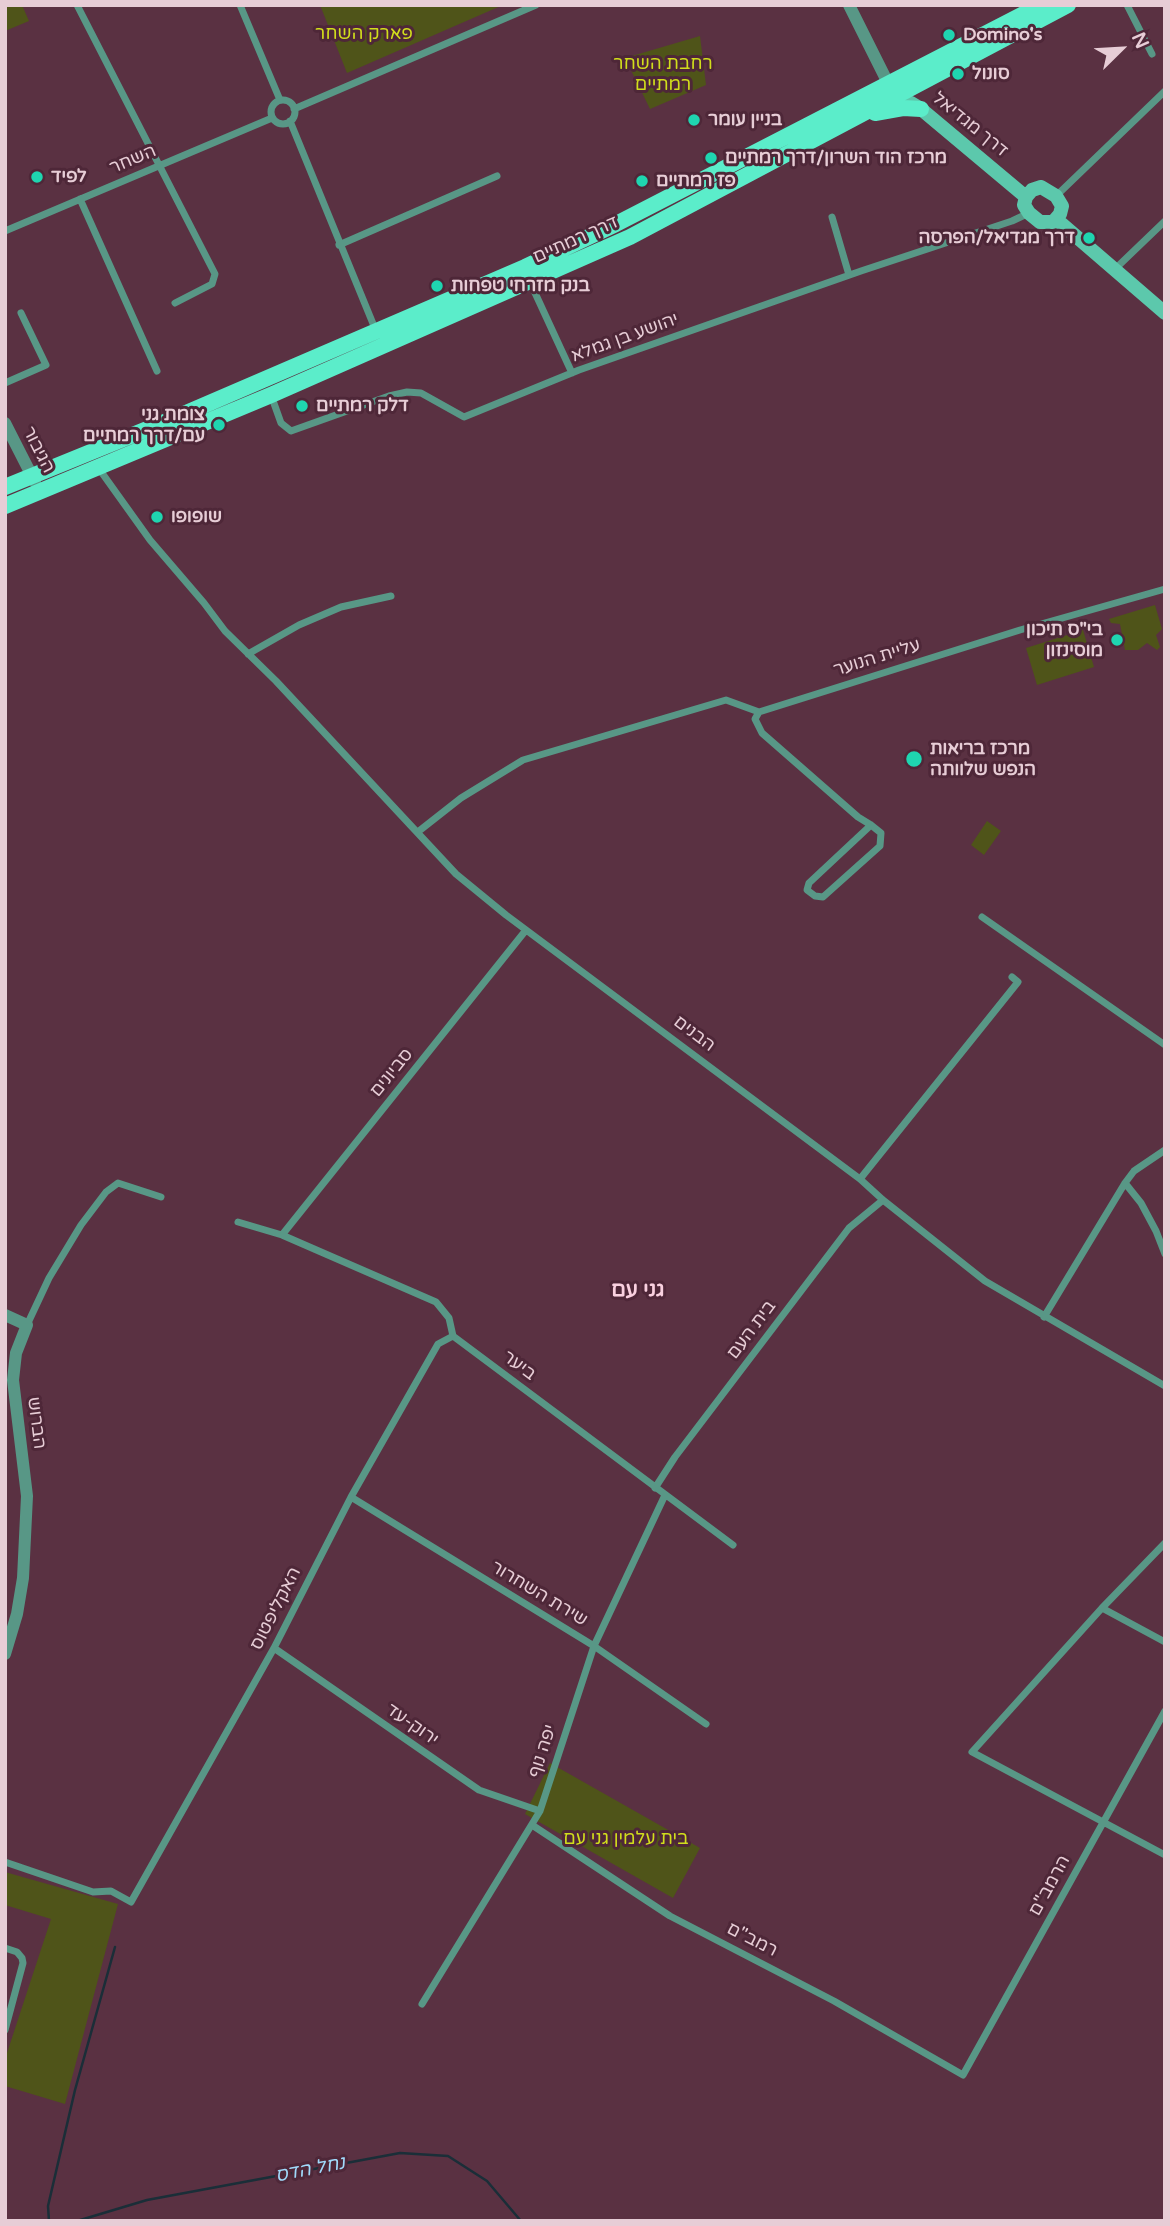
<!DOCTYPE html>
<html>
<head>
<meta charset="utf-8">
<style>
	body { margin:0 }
	#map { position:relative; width:1170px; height:2226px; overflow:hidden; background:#5a3142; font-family:"Varela Round",sans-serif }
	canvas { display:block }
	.frame { position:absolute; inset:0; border:7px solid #e7cdd6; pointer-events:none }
	.north { position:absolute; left:1086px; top:14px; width:70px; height:70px; -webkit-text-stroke:5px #4e2738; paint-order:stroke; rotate:66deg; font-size:19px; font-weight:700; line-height:28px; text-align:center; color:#e7cdd6 }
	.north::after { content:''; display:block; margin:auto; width:24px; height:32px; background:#e7cdd6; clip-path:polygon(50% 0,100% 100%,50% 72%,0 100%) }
</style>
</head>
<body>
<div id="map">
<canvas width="1170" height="2226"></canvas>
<div class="frame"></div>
<div class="north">N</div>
</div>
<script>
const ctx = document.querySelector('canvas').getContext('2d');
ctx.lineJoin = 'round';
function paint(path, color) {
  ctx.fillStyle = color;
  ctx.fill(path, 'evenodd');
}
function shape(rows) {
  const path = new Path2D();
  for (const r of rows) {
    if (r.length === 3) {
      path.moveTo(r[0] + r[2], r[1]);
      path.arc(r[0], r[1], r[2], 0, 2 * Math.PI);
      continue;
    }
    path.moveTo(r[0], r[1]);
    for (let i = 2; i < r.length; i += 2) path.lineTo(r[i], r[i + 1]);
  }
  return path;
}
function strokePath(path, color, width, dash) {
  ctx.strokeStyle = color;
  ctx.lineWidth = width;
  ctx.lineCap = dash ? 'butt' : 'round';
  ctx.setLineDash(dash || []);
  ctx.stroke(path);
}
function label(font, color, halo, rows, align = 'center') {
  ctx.font = font + ' "Varela Round",Heebo,sans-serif';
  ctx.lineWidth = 6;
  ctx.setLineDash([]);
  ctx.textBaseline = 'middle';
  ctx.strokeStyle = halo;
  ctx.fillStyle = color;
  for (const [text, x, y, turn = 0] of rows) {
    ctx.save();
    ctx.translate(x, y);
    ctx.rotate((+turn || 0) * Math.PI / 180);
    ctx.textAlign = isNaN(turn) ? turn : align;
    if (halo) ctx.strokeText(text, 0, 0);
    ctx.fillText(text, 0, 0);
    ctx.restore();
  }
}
paint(shape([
	[5,5,22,5,29,21,5,31],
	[320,5,503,5,347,73],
	[700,36,706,85,650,109,625,58],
	[1155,605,1162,629,1156,635,1160,647,1157,650,1147,643,1138,650,1125,650,1120,624,1111,623,1109,619],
	[1083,630,1094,667,1037,685,1026,648],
	[987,821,1001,831,984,855,971,845],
	[550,1763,700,1848,673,1898,525,1814],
	[5,1872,118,1904,65,2104,5,2086,5,2059,51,1919,5,1905]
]), '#4f5419');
strokePath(shape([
	[49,2221,48,2206,75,2090,115,1947],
	[77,2221,147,2200,400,2153,448,2156,487,2181,521,2221]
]), '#1a2e38', 2.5);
strokePath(shape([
	[77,5,215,274,212,284,175,303],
	[240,5,280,100],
	[1127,5,1152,54],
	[283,112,12],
	[294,109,536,5],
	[290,121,376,331],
	[1056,196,1165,91],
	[80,199,157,371],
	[832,217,849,275],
	[5,231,272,118],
	[339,245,497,176],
	[1115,269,1165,221],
	[530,282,572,373],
	[5,383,46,365,21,313],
	[271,395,281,423,291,431,389,396,407,392,421,393,464,417,579,370,861,271,1012,221,1029,213],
	[97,466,150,540,204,603,225,631,276,681,456,874,506,915,860,1179,883,1200,985,1281,1165,1386],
	[248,654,299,625,341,607,391,596],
	[871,825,809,883,807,890,815,896,823,897,880,846,881,833,871,825,858,817,762,733,755,719,759,712,1020,630,1165,589],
	[419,831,461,798,523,760,726,700,759,712],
	[982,917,1165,1045],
	[860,1179,1018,982,1012,977],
	[1125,1183,1141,1203,1156,1231,1165,1254],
	[238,1222,282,1235,436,1302,449,1318,453,1336,733,1545],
	[282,1235,526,930],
	[1044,1317,1125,1183,1134,1171,1165,1150],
	[27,1325,49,1278,81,1225,106,1192,118,1183,161,1197],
	[655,1488,675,1457,849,1228,883,1200],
	[351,1497,594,1646,706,1724],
	[1165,1543,1102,1608,972,1752,1165,1855],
	[1102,1608,1165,1642],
	[274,1648,479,1790,540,1811],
	[532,1825,670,1916,834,2001,963,2075,1165,1711],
	[5,1862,93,1892,111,1891,131,1902,274,1648,351,1497,438,1344,453,1336],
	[5,1948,17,1952,22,1958,23,1963,5,2030],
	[422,2004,540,1811,594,1646,665,1495]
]), '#589786', 7);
strokePath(shape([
	[849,5,889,85],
	[5,423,35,482],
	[5,1315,27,1325,16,1353,13,1380,27,1496,23,1578,17,1614,5,1654]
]), '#589786', 12);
strokePath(shape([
	[911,103,921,109,1026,197],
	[1041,187,1056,196,1062,206,1060,214,1053,222,1040,222,1029,213,1024,205,1026,197,1032,190,1041,187],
	[1056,219,1165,313]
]), '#5cc8ac', 14);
strokePath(shape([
	[875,113,903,108,921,109],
	[5,487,177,417,525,267,616,224,1041,5],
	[5,506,271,395,630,237,1068,5]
]), '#5bedca', 16);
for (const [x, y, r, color] of [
	[949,35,7,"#1fd5b0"],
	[958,74,7,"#1fd5b0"],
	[694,120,7,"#1fd5b0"],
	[711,158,7,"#1fd5b0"],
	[37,177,7,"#1fd5b0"],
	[642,181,7,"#1fd5b0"],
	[1089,238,7,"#1fd5b0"],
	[437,286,7,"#1fd5b0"],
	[302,406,7,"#1fd5b0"],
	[219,425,7,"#1fd5b0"],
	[157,517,7,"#1fd5b0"],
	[1117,640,7,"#1fd5b0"],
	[914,759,9,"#1fd5b0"]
]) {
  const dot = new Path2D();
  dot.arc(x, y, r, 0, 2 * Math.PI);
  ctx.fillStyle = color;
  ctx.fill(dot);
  strokePath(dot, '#4e2738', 2.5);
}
label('18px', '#d1de1c', '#4e2738', [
	["פארק השחר",364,34],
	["רחבת השחר",663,64],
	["רמתיים",663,85],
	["בית עלמין גני עם",626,1839]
]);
label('bold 18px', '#e7cdd6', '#4e2738', [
	["Domino's",963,35],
	["סונול",972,74],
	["בניין עומר",708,120],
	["מרכז הוד השרון/דרך רמתיים",725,158],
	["לפיד",51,177],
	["פז רמתיים",656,181],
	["דרך מגדיאל/הפרסה",1075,238,"right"],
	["בנק מזרחי טפחות",451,286],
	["דלק רמתיים",316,406],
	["צומת גני",205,415,"right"],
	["עם/דרך רמתיים",205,436,"right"],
	["שופופו",171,517],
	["בי\"ס תיכון",1103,630,"right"],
	["מוסינזון",1103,651,"right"],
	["מרכז בריאות",930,749],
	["הנפש שלוותה",930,770]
], 'left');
label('18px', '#e7cdd6', '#4e2738', [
	["דרך מגדיאל",970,125,39],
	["השחר",133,160,-23],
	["דרך רמתיים",576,240,-24],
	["יהושע בן גמלא",625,338,-20],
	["הגיבור",38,450,63],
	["עליית הנוער",877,658,-17],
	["הבנים",694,1034,37],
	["סביונים",392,1073,-51],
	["בית העם",752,1330,-53],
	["ביער",519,1366,37],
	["הברוש",36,1423,83],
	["שירת השחרור",539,1594,31],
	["האקליפטוס",276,1609,-63],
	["ירוק-עד",412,1725,35],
	["יפה נוף",543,1751,-72],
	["הרמב\"ם",1050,1886,-61],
	["רמב\"ם",752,1940,27]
]);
label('italic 19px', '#a0dafb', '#4e2738', [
	["נחל הדס",310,2170,-11]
]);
label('bold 21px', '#f9d0df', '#4e2738', [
	["גני עם",638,1290]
]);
</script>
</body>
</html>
